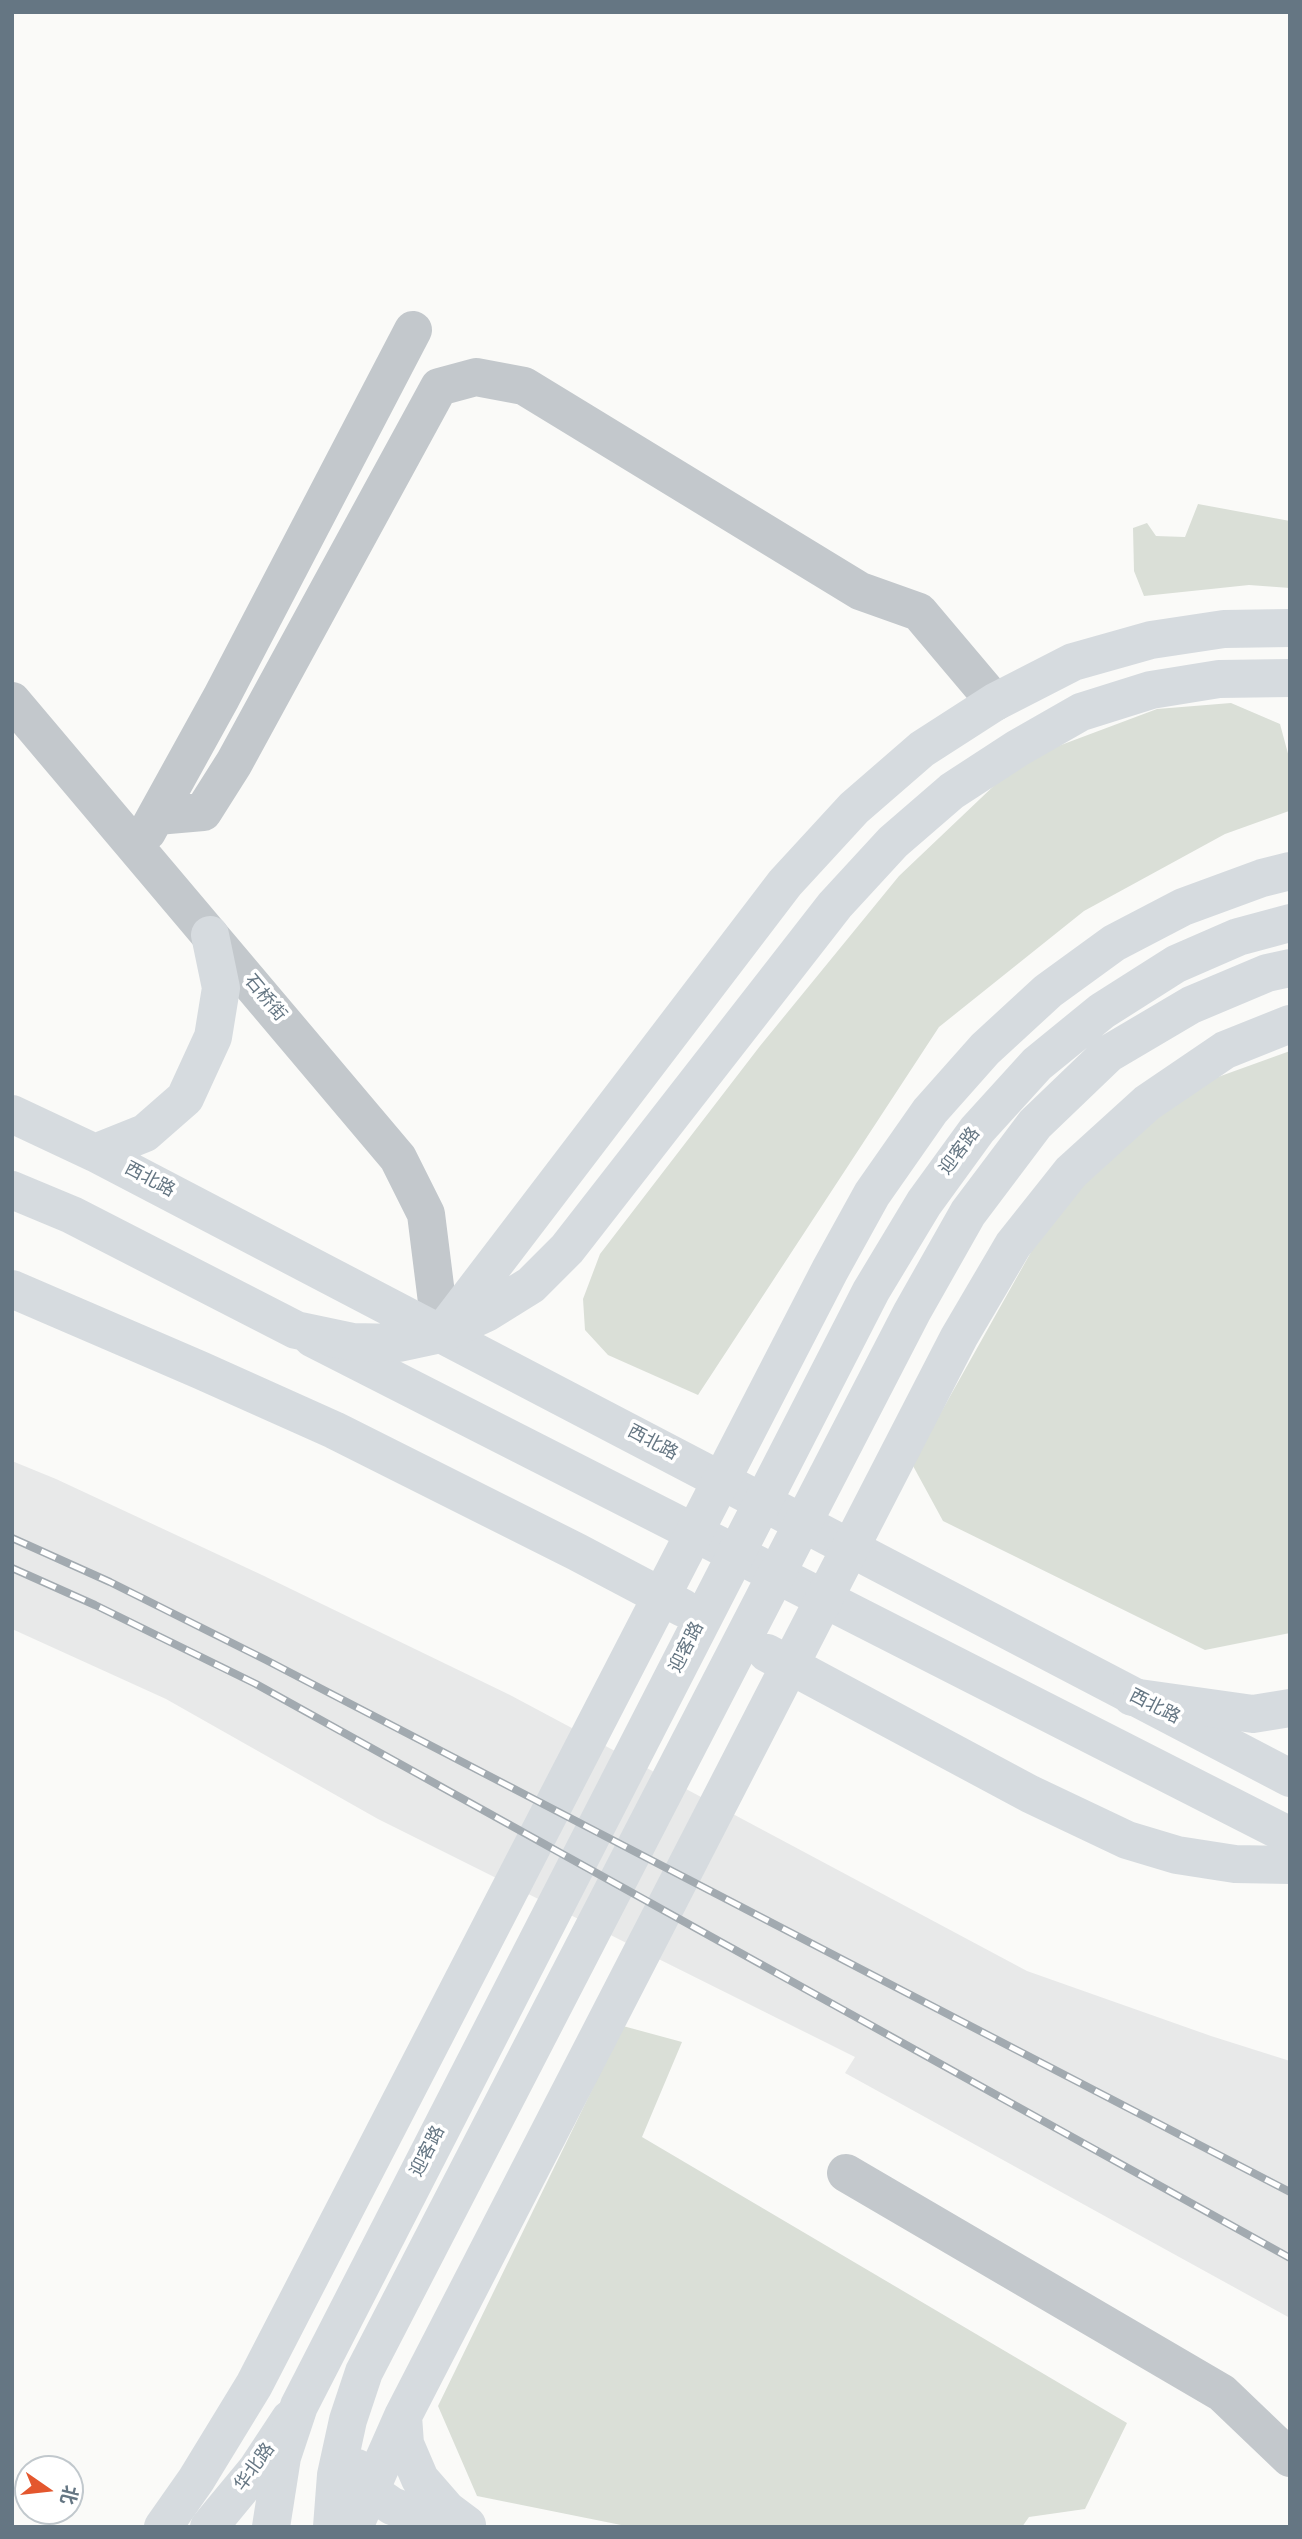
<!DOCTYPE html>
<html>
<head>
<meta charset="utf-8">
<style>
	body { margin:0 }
	#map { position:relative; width:1302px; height:2539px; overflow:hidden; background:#fafaf8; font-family:Overpass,"Noto Sans SC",sans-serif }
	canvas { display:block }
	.frame { position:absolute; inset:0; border:14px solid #657683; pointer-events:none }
	.north { position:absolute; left:14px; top:2455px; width:70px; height:70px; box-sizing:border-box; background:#fff; border:2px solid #c1c8cd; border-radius:50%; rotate:104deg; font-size:19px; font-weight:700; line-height:28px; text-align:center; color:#657683 }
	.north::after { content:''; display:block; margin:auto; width:24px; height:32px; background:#e4572e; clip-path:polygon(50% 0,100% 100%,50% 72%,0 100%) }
</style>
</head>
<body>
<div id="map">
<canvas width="1302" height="2539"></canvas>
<div class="frame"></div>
<div class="north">北</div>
</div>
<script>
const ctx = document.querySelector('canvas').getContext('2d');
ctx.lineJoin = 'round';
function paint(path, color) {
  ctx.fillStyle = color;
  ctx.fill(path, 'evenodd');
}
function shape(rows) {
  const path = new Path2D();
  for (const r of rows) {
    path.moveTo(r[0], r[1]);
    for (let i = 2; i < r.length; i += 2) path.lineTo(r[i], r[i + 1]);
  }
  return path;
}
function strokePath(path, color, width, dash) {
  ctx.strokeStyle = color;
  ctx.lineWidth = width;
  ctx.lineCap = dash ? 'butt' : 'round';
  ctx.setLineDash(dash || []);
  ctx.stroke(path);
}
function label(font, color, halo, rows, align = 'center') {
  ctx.font = font + ' Overpass,"Noto Sans SC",sans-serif';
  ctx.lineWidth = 7;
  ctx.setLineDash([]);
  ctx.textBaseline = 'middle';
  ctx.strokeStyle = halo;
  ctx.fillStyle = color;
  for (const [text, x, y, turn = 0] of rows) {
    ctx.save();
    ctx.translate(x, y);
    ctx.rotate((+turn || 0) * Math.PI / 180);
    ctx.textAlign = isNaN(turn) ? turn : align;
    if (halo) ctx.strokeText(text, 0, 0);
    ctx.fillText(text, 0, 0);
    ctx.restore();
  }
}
paint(shape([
	[12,1461,56,1479,262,1575,510,1695,1027,1971,1211,2036,1290,2061,1290,2318,845,2073,855,2057,378,1819,166,1699,12,1629]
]), '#e8e9e9');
paint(shape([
	[1198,504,1290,521,1290,588,1249,585,1144,596,1134,571,1133,528,1147,523,1156,536,1185,537],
	[1231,703,1280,724,1290,761,1289,811,1225,834,1084,911,939,1027,698,1395,608,1355,585,1330,583,1299,600,1254,760,1046,899,876,1021,760,1157,709],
	[1290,1051,1290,1633,1205,1650,943,1521,912,1464,1049,1220,1115,1147,1193,1086],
	[623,2026,682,2042,642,2137,1127,2423,1085,2509,1029,2517,1022,2527,631,2527,477,2496,438,2406]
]), '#dadfd7');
strokePath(shape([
	[12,701,398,1158,426,1214,441,1334],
	[157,816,203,812,234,763,439,387,476,377,524,386,860,591,919,612,995,702],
	[147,832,221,698,413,330],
	[846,2173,1222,2393,1290,2458]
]), '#c3c8cc', 38);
strokePath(shape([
	[441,1334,1290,1778],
	[312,1338,1290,1836],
	[209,2527,257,2469,290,2419]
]), '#d6dbdf', 38);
strokePath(shape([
	[12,1114,95,1153,441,1334,785,883,854,808,922,749,995,702,1073,662,1151,640,1224,629,1290,628],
	[95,1153,145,1133,185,1098,213,1037,221,988,210,935],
	[12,1190,72,1215,296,1330,353,1342,399,1343,441,1334,486,1313,531,1285,567,1249,835,905,893,842,952,791,1018,748,1081,712,1151,690,1219,679,1290,678],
	[12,1289,200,1370,334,1430,577,1552,683,1608],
	[767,1653,1030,1794,1127,1840,1177,1855,1235,1864,1290,1865],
	[1132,1697,1253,1714,1290,1708],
	[403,2416,405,2444,420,2479,447,2510,467,2525],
	[357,2468,369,2490,392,2506,424,2518,456,2527],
	[163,2527,196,2480,254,2385,830,1270,872,1194,930,1111,985,1049,1048,991,1114,943,1183,907,1262,878,1290,871],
	[271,2527,282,2457,299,2406,871,1291,924,1203,977,1130,1037,1064,1102,1011,1176,964,1238,937,1290,923],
	[332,2527,336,2475,348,2420,364,2372,912,1312,968,1213,1035,1124,1108,1054,1191,1005,1267,973,1290,968],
	[354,2527,403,2416,959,1337,1013,1245,1071,1172,1147,1103,1225,1050,1290,1024]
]), '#d6dbdf', 38);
const rail = shape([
	[12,1538,110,1582,266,1660,1290,2192],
	[12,1568,95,1605,256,1684,1290,2258]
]);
strokePath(rail, '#a2aab0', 8);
strokePath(rail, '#fff', 5, [16]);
label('18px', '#657683', '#fff', [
	["石桥街",264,999,50],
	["迎客路",961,1152,-53],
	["西北路",149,1181,28],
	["西北路",652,1444,28],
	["迎客路",688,1648,-63],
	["西北路",1154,1708,27],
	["迎客路",429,2152,-63],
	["华北路",256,2468,-54]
]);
</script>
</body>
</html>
